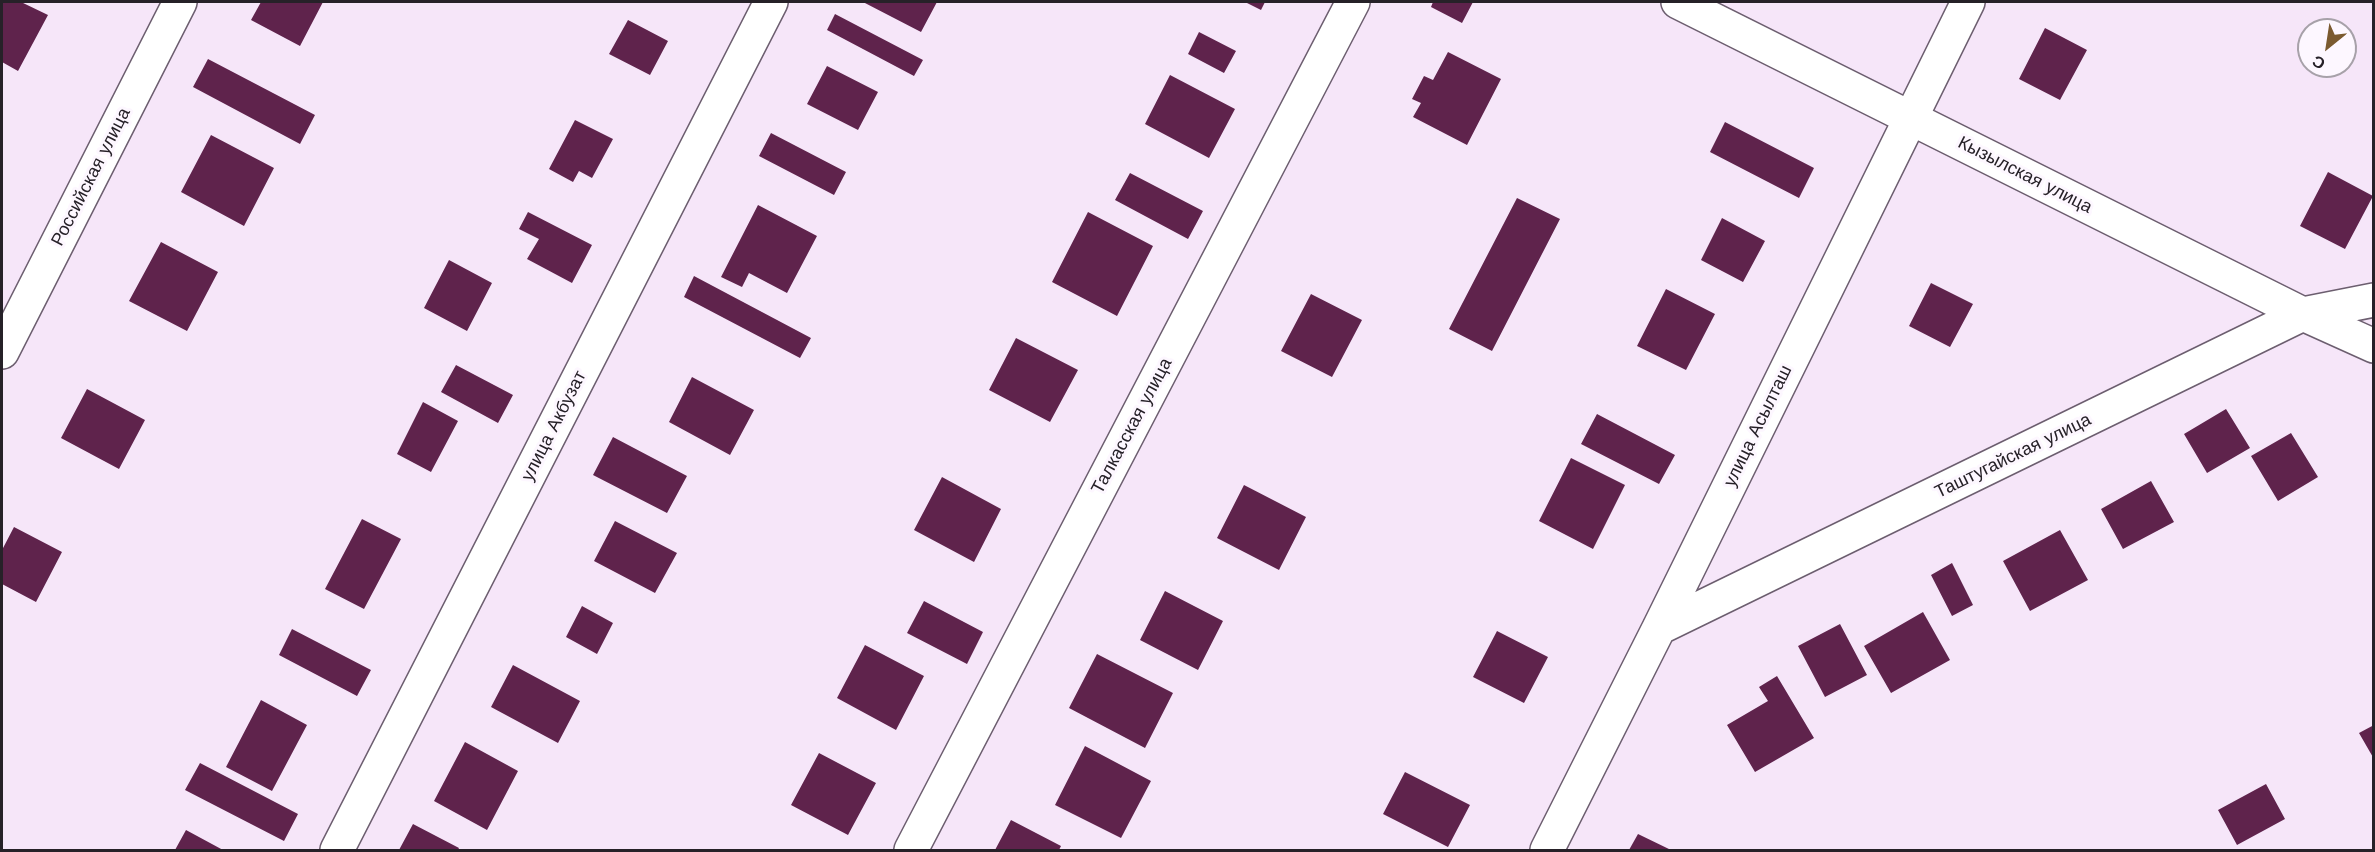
<!DOCTYPE html>
<html>
<head>
<meta charset="utf-8">
<style>
	body { margin:0 }
	#map { position:relative; width:2375px; height:852px; overflow:hidden; background:#f6e6f9; font-family:"Work Sans",sans-serif }
	canvas { display:block }
	.frame { position:absolute; inset:0; border:3px solid #262128; pointer-events:none }
	.north { position:absolute; left:2297px; top:18px; width:60px; height:60px; box-sizing:border-box; background:#fdf7ff; border:2px solid #a7a1a9; border-radius:50%; rotate:210deg; font-size:16px; font-weight:700; line-height:24px; text-align:center; color:#262128 }
	.north::after { content:''; display:block; margin:auto; width:21px; height:27px; background:#7b5a30; clip-path:polygon(50% 0,100% 100%,50% 72%,0 100%) }
</style>
</head>
<body>
<div id="map">
<canvas width="2375" height="852"></canvas>
<div class="frame"></div>
<div class="north">С</div>
</div>
<script>
const ctx = document.querySelector('canvas').getContext('2d');
ctx.lineJoin = 'round';
function paint(path, color) {
  ctx.fillStyle = color;
  ctx.fill(path, 'evenodd');
}
function shape(rows) {
  const path = new Path2D();
  for (const r of rows) {
    path.moveTo(r[0], r[1]);
    for (let i = 2; i < r.length; i += 2) path.lineTo(r[i], r[i + 1]);
  }
  return path;
}
function strokePath(path, color, width, dash) {
  ctx.strokeStyle = color;
  ctx.lineWidth = width;
  ctx.lineCap = dash ? 'butt' : 'round';
  ctx.setLineDash(dash || []);
  ctx.stroke(path);
}
function label(font, color, halo, rows, align = 'center') {
  ctx.font = font + ' "Work Sans",sans-serif';
  ctx.lineWidth = 6;
  ctx.setLineDash([]);
  ctx.textBaseline = 'middle';
  ctx.strokeStyle = halo;
  ctx.fillStyle = color;
  for (const [text, x, y, turn = 0] of rows) {
    ctx.save();
    ctx.translate(x, y);
    ctx.rotate((+turn || 0) * Math.PI / 180);
    ctx.textAlign = isNaN(turn) ? turn : align;
    if (halo) ctx.strokeText(text, 0, 0);
    ctx.fillText(text, 0, 0);
    ctx.restore();
  }
}
paint(shape([
	[2,2,21,2,48,15,18,71,2,62],
	[261,2,323,2,300,46,251,20],
	[863,2,937,2,921,32],
	[1245,2,1265,2,1261,10],
	[1433,2,1473,2,1462,23,1431,7],
	[835,14,923,60,914,76,827,30],
	[628,20,668,41,650,75,609,54],
	[2045,28,2087,50,2060,100,2019,79],
	[1199,32,1236,51,1224,73,1188,54],
	[1448,52,1501,79,1467,145,1413,117,1421,103,1412,99,1424,76,1433,80],
	[208,59,315,115,300,144,193,87],
	[827,66,878,92,858,130,807,104],
	[1170,75,1235,109,1209,158,1145,124],
	[575,120,613,139,592,178,579,171,573,182,549,169],
	[1725,122,1814,168,1799,198,1710,152],
	[771,133,846,172,834,195,759,156],
	[211,135,274,168,244,226,181,192],
	[2328,172,2373,196,2345,249,2300,226],
	[1130,173,1203,211,1188,239,1115,200],
	[1517,198,1560,219,1492,351,1449,329],
	[758,205,817,236,787,293,749,273,742,287,721,277],
	[528,212,592,245,572,283,527,259,539,239,519,229],
	[1088,212,1153,246,1117,316,1052,282],
	[1722,218,1765,241,1743,282,1701,260],
	[161,242,218,272,187,331,129,301],
	[449,260,492,283,467,331,424,308],
	[694,276,811,338,800,358,684,297],
	[1931,283,1973,304,1950,347,1909,326],
	[1666,289,1715,314,1686,370,1637,346],
	[1311,294,1362,320,1332,377,1281,351],
	[1016,338,1078,370,1050,422,989,390],
	[456,365,513,395,498,423,441,392],
	[692,377,754,410,730,455,669,422],
	[87,389,145,420,119,469,61,438],
	[423,402,458,421,431,472,397,454],
	[2226,409,2250,448,2207,473,2184,434],
	[1597,414,1675,455,1659,484,1581,444],
	[2291,433,2318,477,2278,501,2251,456],
	[613,437,687,476,667,513,593,475],
	[1571,458,1625,485,1593,549,1539,521],
	[942,477,1001,509,974,562,914,530],
	[2151,481,2174,522,2123,549,2101,509],
	[1244,485,1306,517,1279,570,1217,538],
	[362,519,401,539,364,609,325,589],
	[615,521,677,553,655,593,594,561],
	[14,527,62,552,36,602,2,584,2,550],
	[2060,530,2088,580,2030,611,2003,561],
	[1952,563,1973,605,1952,616,1931,575],
	[1165,591,1223,621,1198,670,1140,640],
	[924,601,983,632,967,664,907,633],
	[582,606,613,623,597,654,566,637],
	[1923,612,1950,660,1891,693,1864,646],
	[1840,624,1867,675,1825,697,1798,646],
	[292,629,371,670,357,696,279,655],
	[1497,631,1548,657,1524,703,1473,677],
	[865,645,924,676,896,730,837,698],
	[1097,654,1173,693,1145,748,1069,708],
	[513,665,580,701,558,743,491,707],
	[1777,676,1814,738,1755,772,1727,725,1768,701,1759,687],
	[261,700,307,725,272,791,226,767],
	[2374,725,2374,759,2359,733],
	[465,742,518,771,487,830,434,801],
	[1085,746,1151,781,1121,838,1055,805],
	[819,753,876,783,848,835,791,805],
	[200,763,298,814,284,841,185,790],
	[1405,772,1470,805,1448,847,1383,814],
	[2266,784,2285,819,2237,845,2218,810],
	[1011,820,1061,846,1059,850,995,850],
	[413,824,459,848,458,850,399,850],
	[186,830,223,850,175,850],
	[1638,834,1671,850,1629,850]
]), '#5f234c');
const street = shape([
	[1678,2,2303,314,2374,346],
	[2,352,180,2],
	[1659,628,2303,314,2374,300],
	[337,850,771,2],
	[911,850,1353,2],
	[1547,850,1659,628,1968,2]
]);
strokePath(street, '#6c5e6f', 36);
strokePath(street, '#fff', 33);
label('18px', '#262128', '#fdf7ff', [
	["Кызылская улица",2025,175,27],
	["Российская улица",91,177,-63],
	["улица Акбузат",554,426,-63],
	["Талкасская улица",1132,426,-62],
	["улица Асылташ",1758,426,-64],
	["Таштугайская улица",2013,456,-26]
]);
</script>
</body>
</html>
